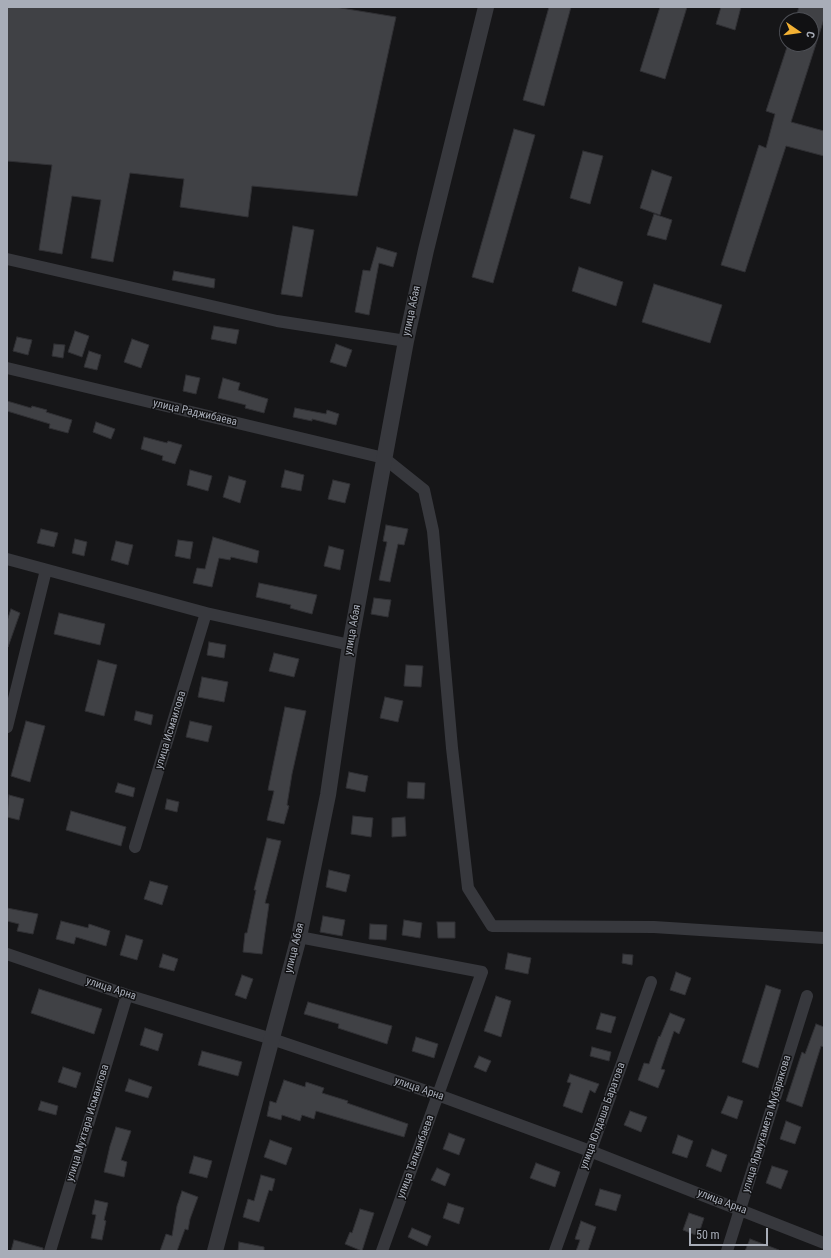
<!DOCTYPE html>
<html>
<head>
<meta charset="utf-8">
<style>
	body { margin:0 }
	#map { position:relative; width:831px; height:1258px; overflow:hidden; background:#161618; font-family:"Roboto Condensed",sans-serif }
	canvas { display:block }
	.frame { position:absolute; inset:0; border:8px solid #a8adb8; pointer-events:none }
	.north { position:absolute; left:779px; top:12px; width:40px; height:40px; box-sizing:border-box; background:#111113; border:1px solid #4d4f55; border-radius:50%; rotate:103deg; font-size:11px; font-weight:700; line-height:16px; text-align:center; color:#a8adb8 }
	.north::after { content:''; display:block; margin:auto; width:14px; height:18px; background:#f2b134; clip-path:polygon(50% 0,100% 100%,50% 72%,0 100%) }
	.scale { position:absolute; left:689px; top:1228px; width:79px; height:18px; box-sizing:border-box; border:2px solid #a8adb8; border-top:0; padding-left:5px; font-size:12px; line-height:14px; white-space:nowrap; color:#a8adb8; -webkit-text-stroke:3px #111113; paint-order:stroke }
</style>
</head>
<body>
<div id="map">
<canvas width="831" height="1258"></canvas>
<div class="frame"></div>
<div class="north">С</div>
<div class="scale">50 m</div>
</div>
<script>
const ctx = document.querySelector('canvas').getContext('2d');
ctx.lineJoin = 'round';
function paint(path, color) {
  ctx.fillStyle = color;
  ctx.fill(path, 'evenodd');
}
function shape(rows) {
  const path = new Path2D();
  for (const r of rows) {
    path.moveTo(r[0], r[1]);
    for (let i = 2; i < r.length; i += 2) path.lineTo(r[i], r[i + 1]);
  }
  return path;
}
function strokePath(path, color, width, dash) {
  ctx.strokeStyle = color;
  ctx.lineWidth = width;
  ctx.lineCap = dash ? 'butt' : 'round';
  ctx.setLineDash(dash || []);
  ctx.stroke(path);
}
function label(font, color, halo, rows, align = 'center') {
  ctx.font = font + ' "Roboto Condensed",sans-serif';
  ctx.lineWidth = 3;
  ctx.setLineDash([]);
  ctx.textBaseline = 'middle';
  ctx.strokeStyle = halo;
  ctx.fillStyle = color;
  for (const [text, x, y, turn = 0] of rows) {
    ctx.save();
    ctx.translate(x, y);
    ctx.rotate((+turn || 0) * Math.PI / 180);
    ctx.textAlign = isNaN(turn) ? turn : align;
    if (halo) ctx.strokeText(text, 0, 0);
    ctx.fillText(text, 0, 0);
    ctx.restore();
  }
}
const building = shape([
	[7,7,335,7,396,17,357,196,252,186,248,217,180,207,184,179,130,173,113,262,91,258,101,200,72,196,62,254,39,250,52,165,7,161,7,7],
	[549,7,571,7,544,106,523,100,549,7],
	[660,7,687,7,665,79,640,71,660,7],
	[721,7,741,7,735,30,716,24,721,7],
	[799,7,824,7,824,19,791,122,824,131,824,156,786,146,745,272,721,265,759,145,766,148,775,114,766,111,788,44,811,44,811,20,795,20,799,7],
	[514,129,535,135,493,283,472,277,514,129],
	[583,151,603,156,590,204,570,198,583,151],
	[652,170,672,177,660,215,640,208,652,170],
	[654,214,672,220,666,240,647,235,654,214],
	[293,226,314,230,302,297,281,294,293,226],
	[377,247,397,253,393,267,379,263,369,315,355,312,363,270,370,271,377,247],
	[579,267,623,282,616,306,572,291,579,267],
	[174,271,215,279,214,288,172,280,174,271],
	[654,284,722,305,710,343,642,322,654,284],
	[214,326,239,330,236,344,211,339,214,326],
	[75,331,89,336,82,357,68,352,75,331],
	[17,337,32,340,28,355,13,351,17,337],
	[132,339,149,345,141,368,124,362,132,339],
	[54,344,65,345,63,358,52,356,54,344],
	[336,344,352,350,346,367,330,362,336,344],
	[89,351,101,355,97,370,84,367,89,351],
	[186,375,200,378,196,394,183,391,186,375],
	[223,378,240,383,238,390,268,399,264,413,245,408,246,405,218,398,223,378],
	[7,401,31,408,32,406,47,410,46,412,72,420,68,433,49,428,50,424,7,411,7,401],
	[295,408,326,414,327,410,339,414,336,425,312,419,312,421,293,417,295,408],
	[96,422,115,429,111,439,93,432,96,422],
	[144,437,167,443,168,441,182,445,175,464,162,460,163,456,141,449,144,437],
	[190,470,212,476,208,491,187,485,190,470],
	[285,470,304,475,301,491,281,487,285,470],
	[229,476,246,481,240,503,223,497,229,476],
	[333,480,350,484,345,503,328,499,333,480],
	[386,525,408,529,404,545,398,544,390,582,379,580,387,542,383,541,386,525],
	[41,529,58,533,54,547,37,543,41,529],
	[213,537,259,551,257,563,231,557,230,560,219,558,212,587,193,583,197,568,205,569,213,537],
	[75,539,87,542,84,556,72,553,75,539],
	[178,540,193,542,190,559,175,556,178,540],
	[116,541,133,545,128,565,111,560,116,541],
	[329,546,344,550,340,570,324,566,329,546],
	[259,583,317,595,312,614,290,608,291,605,256,597,259,583],
	[374,598,391,600,388,617,371,614,374,598],
	[11,609,20,613,8,647,7,621,11,609],
	[59,613,105,624,100,645,54,634,59,613],
	[209,642,226,645,224,658,207,655,209,642],
	[274,653,299,659,294,677,269,671,274,653],
	[98,660,117,665,104,716,85,711,98,660],
	[406,665,423,666,421,687,404,686,406,665],
	[202,677,228,682,224,702,198,697,202,677],
	[385,697,403,701,398,722,380,718,385,697],
	[285,707,306,711,292,774,287,805,289,806,284,824,267,820,274,791,268,790,285,707],
	[136,711,153,715,151,725,134,720,136,711],
	[26,721,45,726,30,782,11,776,26,721],
	[190,721,212,726,208,742,186,737,190,721],
	[349,772,368,776,365,792,346,788,349,772],
	[408,782,425,783,424,799,407,798,408,782],
	[118,783,135,788,133,797,115,792,118,783],
	[9,795,24,799,19,820,7,817,9,795],
	[167,799,179,802,177,812,165,809,167,799],
	[71,811,126,827,121,846,66,830,71,811],
	[353,816,373,818,371,837,351,834,353,816],
	[405,817,406,836,392,837,392,818,405,817],
	[267,838,281,841,265,903,269,904,262,954,243,952,245,933,247,933,256,890,254,890,267,838],
	[329,870,350,875,346,892,326,887,329,870],
	[150,881,168,886,162,905,144,899,150,881],
	[7,908,38,914,33,934,17,931,19,924,7,921,7,908],
	[323,916,345,920,342,936,320,932,323,916],
	[404,920,422,923,420,938,402,935,404,920],
	[61,921,88,928,89,924,110,931,106,946,76,937,74,944,56,939,61,921],
	[437,922,455,922,455,938,438,938,437,922],
	[370,924,387,925,386,940,369,939,370,924],
	[126,935,143,940,137,960,120,955,126,935],
	[508,953,531,958,528,974,505,969,508,953],
	[163,954,178,959,174,971,159,967,163,954],
	[623,954,633,955,632,965,622,963,623,954],
	[676,972,691,978,685,995,670,990,676,972],
	[242,975,253,979,246,999,235,995,242,975],
	[766,985,781,990,758,1068,742,1062,766,985],
	[39,989,102,1009,94,1034,31,1013,39,989],
	[496,996,511,1001,501,1037,484,1031,496,996],
	[308,1002,392,1026,387,1044,338,1028,339,1024,304,1014,308,1002],
	[601,1013,616,1017,611,1033,596,1029,601,1013],
	[670,1013,685,1019,679,1034,674,1031,661,1069,665,1070,658,1088,638,1080,644,1063,649,1064,659,1036,660,1037,670,1013],
	[816,1024,824,1027,824,1047,821,1046,802,1107,786,1101,802,1052,805,1054,816,1024],
	[145,1028,163,1034,158,1051,140,1045,145,1028],
	[416,1037,438,1044,434,1058,412,1051,416,1037],
	[592,1047,611,1052,609,1061,590,1056,592,1047],
	[202,1051,242,1062,238,1076,198,1065,202,1051],
	[479,1056,491,1061,486,1072,474,1067,479,1056],
	[63,1067,81,1073,76,1088,58,1082,63,1067],
	[570,1074,599,1084,595,1093,590,1090,582,1113,563,1106,571,1083,567,1082,570,1074],
	[129,1079,152,1087,148,1098,125,1091,129,1079],
	[284,1080,305,1087,306,1082,324,1088,322,1093,348,1101,347,1103,408,1124,404,1137,316,1111,314,1119,302,1115,300,1121,282,1115,281,1120,267,1116,270,1101,276,1103,284,1080],
	[728,1096,743,1101,737,1119,721,1113,728,1096],
	[41,1101,58,1106,56,1115,38,1110,41,1101],
	[630,1111,647,1117,641,1132,624,1125,630,1111],
	[786,1121,801,1127,795,1144,780,1139,786,1121],
	[116,1127,131,1131,121,1160,127,1162,124,1177,104,1172,110,1146,116,1127],
	[449,1133,465,1139,459,1155,443,1149,449,1133],
	[678,1135,693,1141,687,1158,672,1153,678,1135],
	[270,1140,292,1148,286,1165,264,1157,270,1140],
	[712,1149,727,1155,721,1172,706,1166,712,1149],
	[194,1156,212,1161,207,1178,189,1173,194,1156],
	[536,1163,560,1172,555,1187,530,1178,536,1163],
	[772,1166,788,1171,781,1189,766,1183,772,1166],
	[437,1168,450,1174,445,1186,431,1180,437,1168],
	[261,1175,275,1179,272,1191,269,1190,259,1222,243,1217,248,1199,254,1201,261,1175],
	[600,1189,621,1195,616,1211,595,1205,600,1189],
	[182,1191,198,1197,190,1219,188,1230,185,1229,177,1251,160,1251,166,1234,172,1236,177,1206,182,1191],
	[95,1200,108,1203,104,1220,106,1221,102,1240,91,1238,96,1215,92,1214,95,1200],
	[448,1203,464,1208,459,1224,443,1218,448,1203],
	[360,1209,374,1213,362,1251,345,1244,350,1232,352,1233,360,1209],
	[689,1213,704,1218,698,1236,683,1230,689,1213],
	[581,1221,596,1227,588,1251,576,1251,580,1240,575,1239,581,1221],
	[412,1228,431,1236,427,1246,408,1237,412,1228],
	[750,1239,779,1250,779,1251,745,1251,750,1239],
	[14,1240,43,1248,43,1251,11,1251,14,1240],
	[239,1242,264,1247,264,1251,238,1251,239,1242]
]);
paint(building, '#404145');
strokePath(building, '#303034', 1);
strokePath(shape([
	[7,259,277,321,406,341],
	[7,368,384,458,424,490,433,531,452,748,468,888,492,926,654,927,824,938],
	[7,559,206,613,350,645],
	[7,727,46,570],
	[135,847,206,613],
	[299,937,482,972,382,1251],
	[7,954,127,995,272,1039,438,1095,590,1151,824,1243],
	[50,1251,127,995],
	[555,1251,651,982],
	[727,1251,807,996]
]), '#37383d', 12);
strokePath(shape([
	[215,1251,299,937,328,795,350,645,406,341,426,250,486,7]
]), '#37383d', 16);
label('11px', '#a8adb8', '#111113', [
	["улица Абая",412,311,-78],
	["улица Раджибаева",195,413,13],
	["улица Абая",353,630,-80],
	["улица Исмаилова",171,730,-73],
	["улица Абая",295,948,-76],
	["улица Арна",111,989,18],
	["улица Арна",419,1089,19],
	["улица Юлдаша Баратова",603,1116,-70],
	["улица Мухтара Исмаилова",88,1123,-73],
	["улица Ярмухамета Мубарякова",767,1124,-73],
	["улица Талканбаева",416,1157,-70],
	["улица Арна",722,1202,21]
]);
</script>
</body>
</html>
